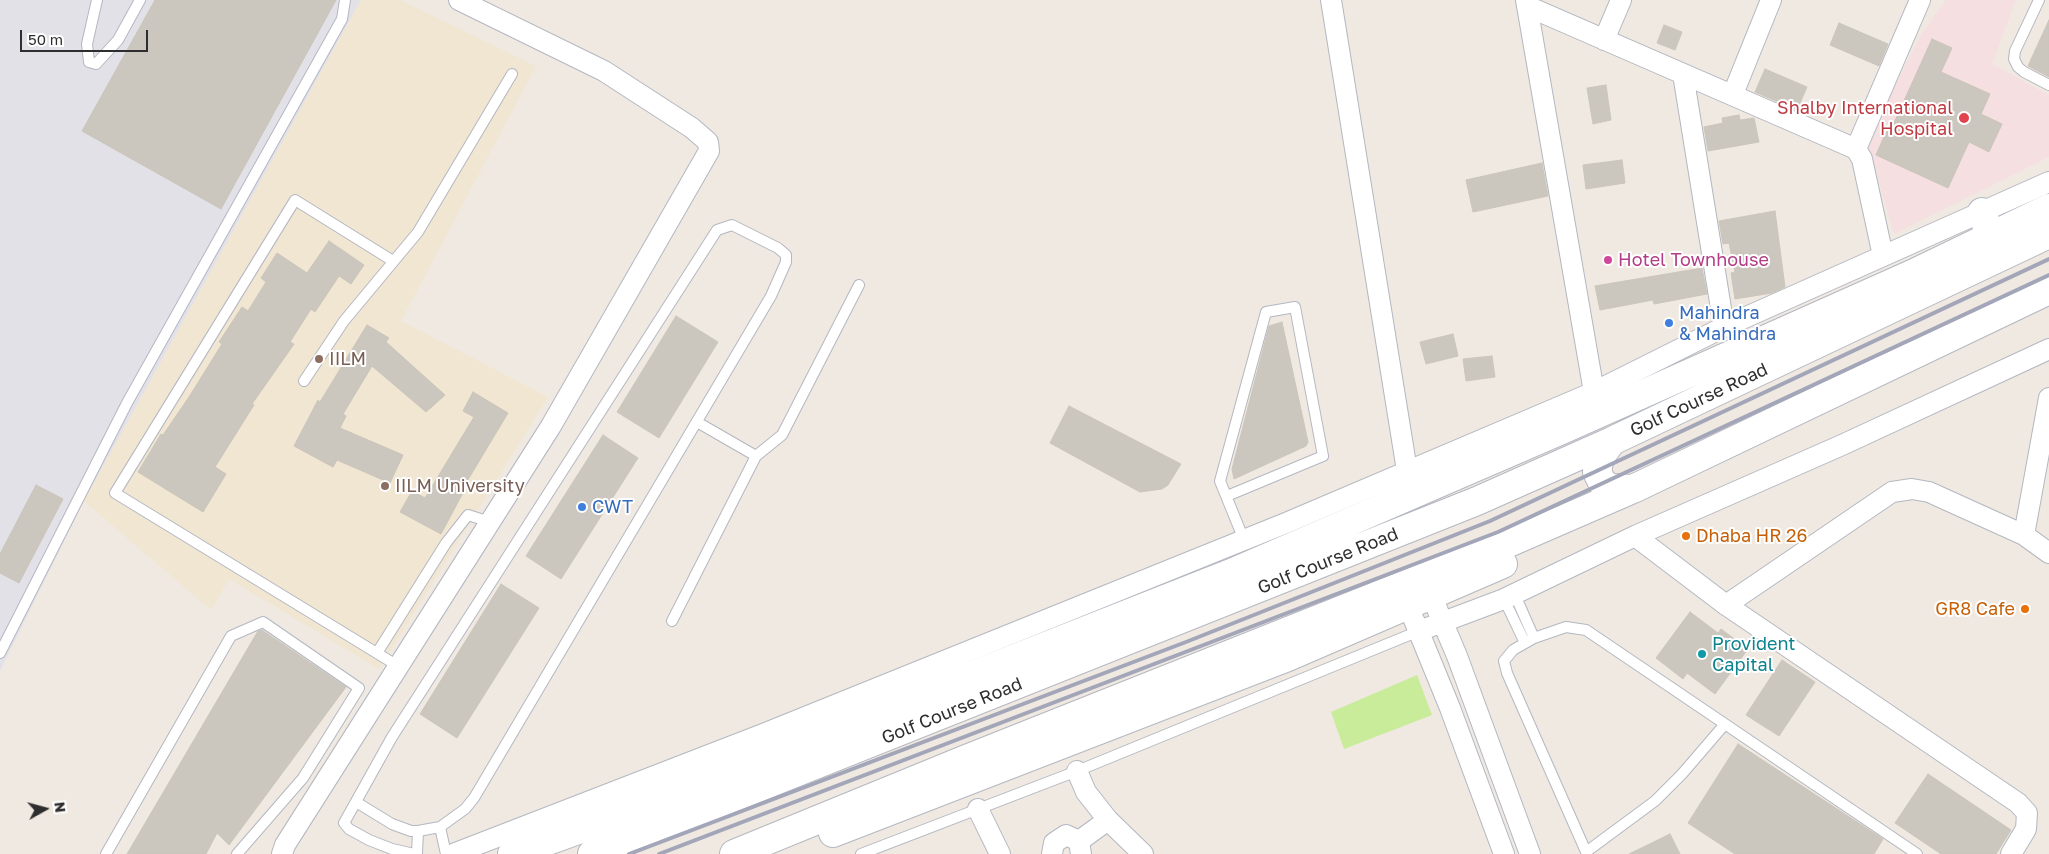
<!DOCTYPE html>
<html>
<head>
<meta charset="utf-8">
<style>
	body { margin:0 }
	#map { position:relative; width:2049px; height:854px; overflow:hidden; background:#efe9e1; font-family:"Golos Text",sans-serif }
	canvas { display:block }
	.north { position:absolute; left:20px; top:784px; width:50px; height:50px; -webkit-text-stroke:4px #fff; paint-order:stroke; rotate:83deg; font-size:14px; font-weight:700; line-height:20px; text-align:center; color:#2e2e2e }
	.north::after { content:''; display:block; margin:auto; width:18px; height:22px; background:#2e2e2e; clip-path:polygon(50% 0,100% 100%,50% 72%,0 100%) }
	.scale { position:absolute; left:20px; top:30px; width:128px; height:22px; box-sizing:border-box; border:2px solid #2e2e2e; border-top:0; padding-left:6px; font-size:15px; line-height:18px; white-space:nowrap; color:#2e2e2e; -webkit-text-stroke:4px #fff; paint-order:stroke }
</style>
</head>
<body>
<div id="map">
<canvas width="2049" height="854"></canvas>
<div class="north">N</div>
<div class="scale">50 m</div>
</div>
<script>
const ctx = document.querySelector('canvas').getContext('2d');
ctx.lineJoin = 'round';
function paint(path, color) {
  ctx.fillStyle = color;
  ctx.fill(path, 'evenodd');
}
function shape(rows) {
  const path = new Path2D();
  for (const r of rows) {
    path.moveTo(r[0], r[1]);
    for (let i = 2; i < r.length; i += 2) path.lineTo(r[i], r[i + 1]);
  }
  return path;
}
function strokePath(path, color, width, dash) {
  ctx.strokeStyle = color;
  ctx.lineWidth = width;
  ctx.lineCap = dash ? 'butt' : 'round';
  ctx.setLineDash(dash || []);
  ctx.stroke(path);
}
function label(font, color, halo, rows, align = 'center') {
  ctx.font = font + ' "Golos Text",sans-serif';
  ctx.lineWidth = 4;
  ctx.setLineDash([]);
  ctx.textBaseline = 'middle';
  ctx.strokeStyle = halo;
  ctx.fillStyle = color;
  for (const [text, x, y, turn = 0] of rows) {
    ctx.save();
    ctx.translate(x, y);
    ctx.rotate((+turn || 0) * Math.PI / 180);
    ctx.textAlign = isNaN(turn) ? turn : align;
    if (halo) ctx.strokeText(text, 0, 0);
    ctx.fillText(text, 0, 0);
    ctx.restore();
  }
}
paint(shape([
	[0,0,361,0,84,501,0,671]
]), '#e3e1e8');
paint(shape([
	[361,0,400,0,536,66,401,321,548,397,379,669,229,579,211,610,84,501]
]), '#f0e6d1');
paint(shape([
	[1946,0,2016,0,1992,64,2049,95,2049,157,1894,234,1867,142,1920,36]
]), '#f5dfe0');
paint(shape([
	[1417,675,1432,715,1344,749,1331,712]
]), '#c9ec9a');
const building = shape([
	[155,0,336,0,221,209,82,131,155,0],
	[2049,20,2049,77,2028,66,2049,20],
	[1839,23,1888,44,1879,66,1830,45,1839,23],
	[1664,25,1682,32,1675,50,1657,43,1664,25],
	[1932,39,1952,48,1941,72,1990,94,1981,114,2002,124,1989,152,1969,142,1948,188,1876,155,1891,121,1894,123,1932,39],
	[1765,69,1807,87,1797,110,1755,92,1765,69],
	[1606,85,1611,120,1593,124,1587,88,1606,85],
	[1739,115,1740,120,1754,118,1759,142,1708,151,1704,127,1723,123,1722,118,1739,115],
	[1622,160,1625,183,1586,189,1583,165,1622,160],
	[1542,163,1548,196,1473,212,1466,180,1542,163],
	[1775,211,1785,287,1772,293,1735,299,1731,273,1735,272,1729,243,1723,244,1719,221,1775,211],
	[329,241,364,265,351,284,339,276,315,312,311,309,290,342,294,344,252,404,254,405,215,467,226,474,203,512,138,472,161,434,163,435,189,397,222,344,219,342,242,307,248,311,266,282,261,278,277,253,307,273,329,241],
	[1702,268,1707,294,1654,304,1653,300,1600,310,1595,286,1702,268],
	[676,316,718,342,659,438,617,412,676,316],
	[1282,322,1308,442,1306,446,1234,479,1232,469,1269,326,1282,322],
	[367,325,389,338,386,342,445,395,426,412,372,366,343,414,346,416,340,428,403,455,390,483,337,460,333,467,294,446,318,400,320,402,367,325],
	[1453,334,1458,356,1426,364,1420,342,1453,334],
	[1492,356,1495,377,1466,381,1463,359,1492,356],
	[473,392,508,413,463,488,465,489,441,534,400,512,412,491,425,498,474,417,463,411,473,392],
	[1069,406,1181,464,1168,485,1162,489,1140,492,1050,443,1069,406],
	[603,435,638,458,561,579,526,556,603,435],
	[36,485,63,499,19,583,0,573,0,554,36,485],
	[501,584,539,608,457,738,420,714,501,584],
	[1690,612,1718,633,1721,629,1748,649,1715,694,1687,673,1683,679,1656,658,1690,612],
	[262,630,346,687,229,845,217,833,206,854,127,854,258,631,262,630],
	[1782,660,1815,682,1779,736,1746,715,1782,660],
	[1738,744,1883,839,1874,854,1735,854,1688,823,1738,744],
	[1928,774,2011,830,1996,854,1941,854,1895,823,1928,774],
	[1670,834,1680,854,1629,854,1670,834]
]);
paint(building, '#cbc7bf');
strokePath(building, '#cbc5ba', 1);
const lane = shape([
	[97,0,87,44,89,62,96,64,118,40,140,0],
	[2039,0,2015,51,2014,59,2018,67,2024,72,2049,85],
	[393,261,295,200,115,493,398,666],
	[304,381,344,321,418,232,512,74],
	[697,422,756,456,782,435,859,285],
	[1227,496,1323,456,1295,307,1266,312,1220,481,1244,540],
	[1515,595,1534,638],
	[1504,599,1525,643],
	[672,621,756,456],
	[0,653,127,403,342,19,345,0],
	[377,653,446,543,468,515,490,522],
	[356,802,392,824,411,831,418,831,440,827,465,809,474,798,771,296,786,262,786,255,778,248,732,225,717,230,392,737,344,823,349,829,369,840,392,849,414,854],
	[440,827,446,854],
	[1586,852,1655,801,1682,774,1725,724],
	[106,854,231,636,263,622,359,688,303,778,237,854],
	[417,854,418,831],
	[861,854,1077,771,1419,631],
	[1587,854,1507,673,1504,661,1513,650,1534,638,1566,627,1586,630,1917,854]
]);
const street = shape([
	[1331,0,1409,483],
	[1526,0,1594,392],
	[1527,6,1856,149,1862,159,1883,256],
	[1604,40,1621,0],
	[1683,74,1724,327],
	[1733,94,1771,0],
	[1856,149,1920,0],
	[2024,535,2049,398],
	[1635,536,1726,605,2018,803,2027,813,2026,829,2011,854],
	[1432,597,1457,656,1530,854],
	[1726,605,1892,492,1912,489,1929,492,2024,535,2049,553],
	[1414,620,1450,708,1504,854],
	[1419,631,1504,599,1635,536,1842,445,2049,349],
	[1077,771,1086,792,1108,820,1143,854],
	[978,809,1000,854],
	[1079,841,1108,820],
	[282,854,285,845,551,426,709,151,708,142,692,128,604,71,459,0],
	[453,854,763,734,1286,523,1594,392,1724,327,2049,182],
	[1052,854,1054,843,1066,835,1079,841,1081,854]
]);
const secondary = shape([
	[1982,212,1990,236],
	[1612,441,1600,457,1597,472,1603,484,1612,488,1633,489],
	[833,833,1288,657,1503,564],
	[512,854,589,826,1231,573,1562,430,1912,274,2049,208],
	[592,854,1477,501,1612,441,2049,234],
	[734,854,964,760,1497,548,1633,489,2049,290]
]);
strokePath(lane, '#b4b7c1', 12);
strokePath(street, '#b4b7c1', 22);
strokePath(secondary, '#b4b7c1', 30);
strokePath(lane, '#fff', 10);
strokePath(street, '#fff', 20);
strokePath(secondary, '#fff', 28);
strokePath(shape([
	[629,854,1186,642,1490,521,2049,259],
	[659,854,1498,532,2049,275]
]), '#a3a6b8', 4);
for (const [x, y, r, color] of [
	[1964,118,6,"#e0444e"],
	[1608,260,5,"#d1479c"],
	[1669,323,5,"#3f7fe0"],
	[319,359,5,"#8d6e63"],
	[385,486,5,"#8d6e63"],
	[582,507,5,"#3f7fe0"],
	[1686,536,5,"#e8710a"],
	[2025,609,5,"#e8710a"],
	[1702,654,5,"#0f9aa8"]
]) {
  const dot = new Path2D();
  dot.arc(x, y, r, 0, 2 * Math.PI);
  ctx.fillStyle = color;
  ctx.fill(dot);
  strokePath(dot, '#fff', 2);
}
label('18px', '#be3a42', '#fff', [
	["Shalby International",1953,108],
	["Hospital",1953,129]
], 'right');
label('18px', '#b23c85', '#fff', [
	["Hotel Townhouse",1618,260]
], 'left');
label('18px', '#366cbe', '#fff', [
	["Mahindra",1679,313],
	["& Mahindra",1679,334],
	["CWT",592,507]
], 'left');
label('18px', '#785e54', '#fff', [
	["IILM",329,359],
	["IILM University",395,486]
], 'left');
label('18px', '#2e2e2e', '#fff', [
	["Golf Course Road",1699,400,-25],
	["Golf Course Road",1328,561,-22],
	["Golf Course Road",952,711,-22]
]);
label('18px', '#c56008', '#fff', [
	["Dhaba HR 26",1696,536],
	["GR8 Cafe",2015,609,"right"]
], 'left');
label('18px', '#0d838f', '#fff', [
	["Provident",1712,644],
	["Capital",1712,665]
], 'left');
</script>
</body>
</html>
